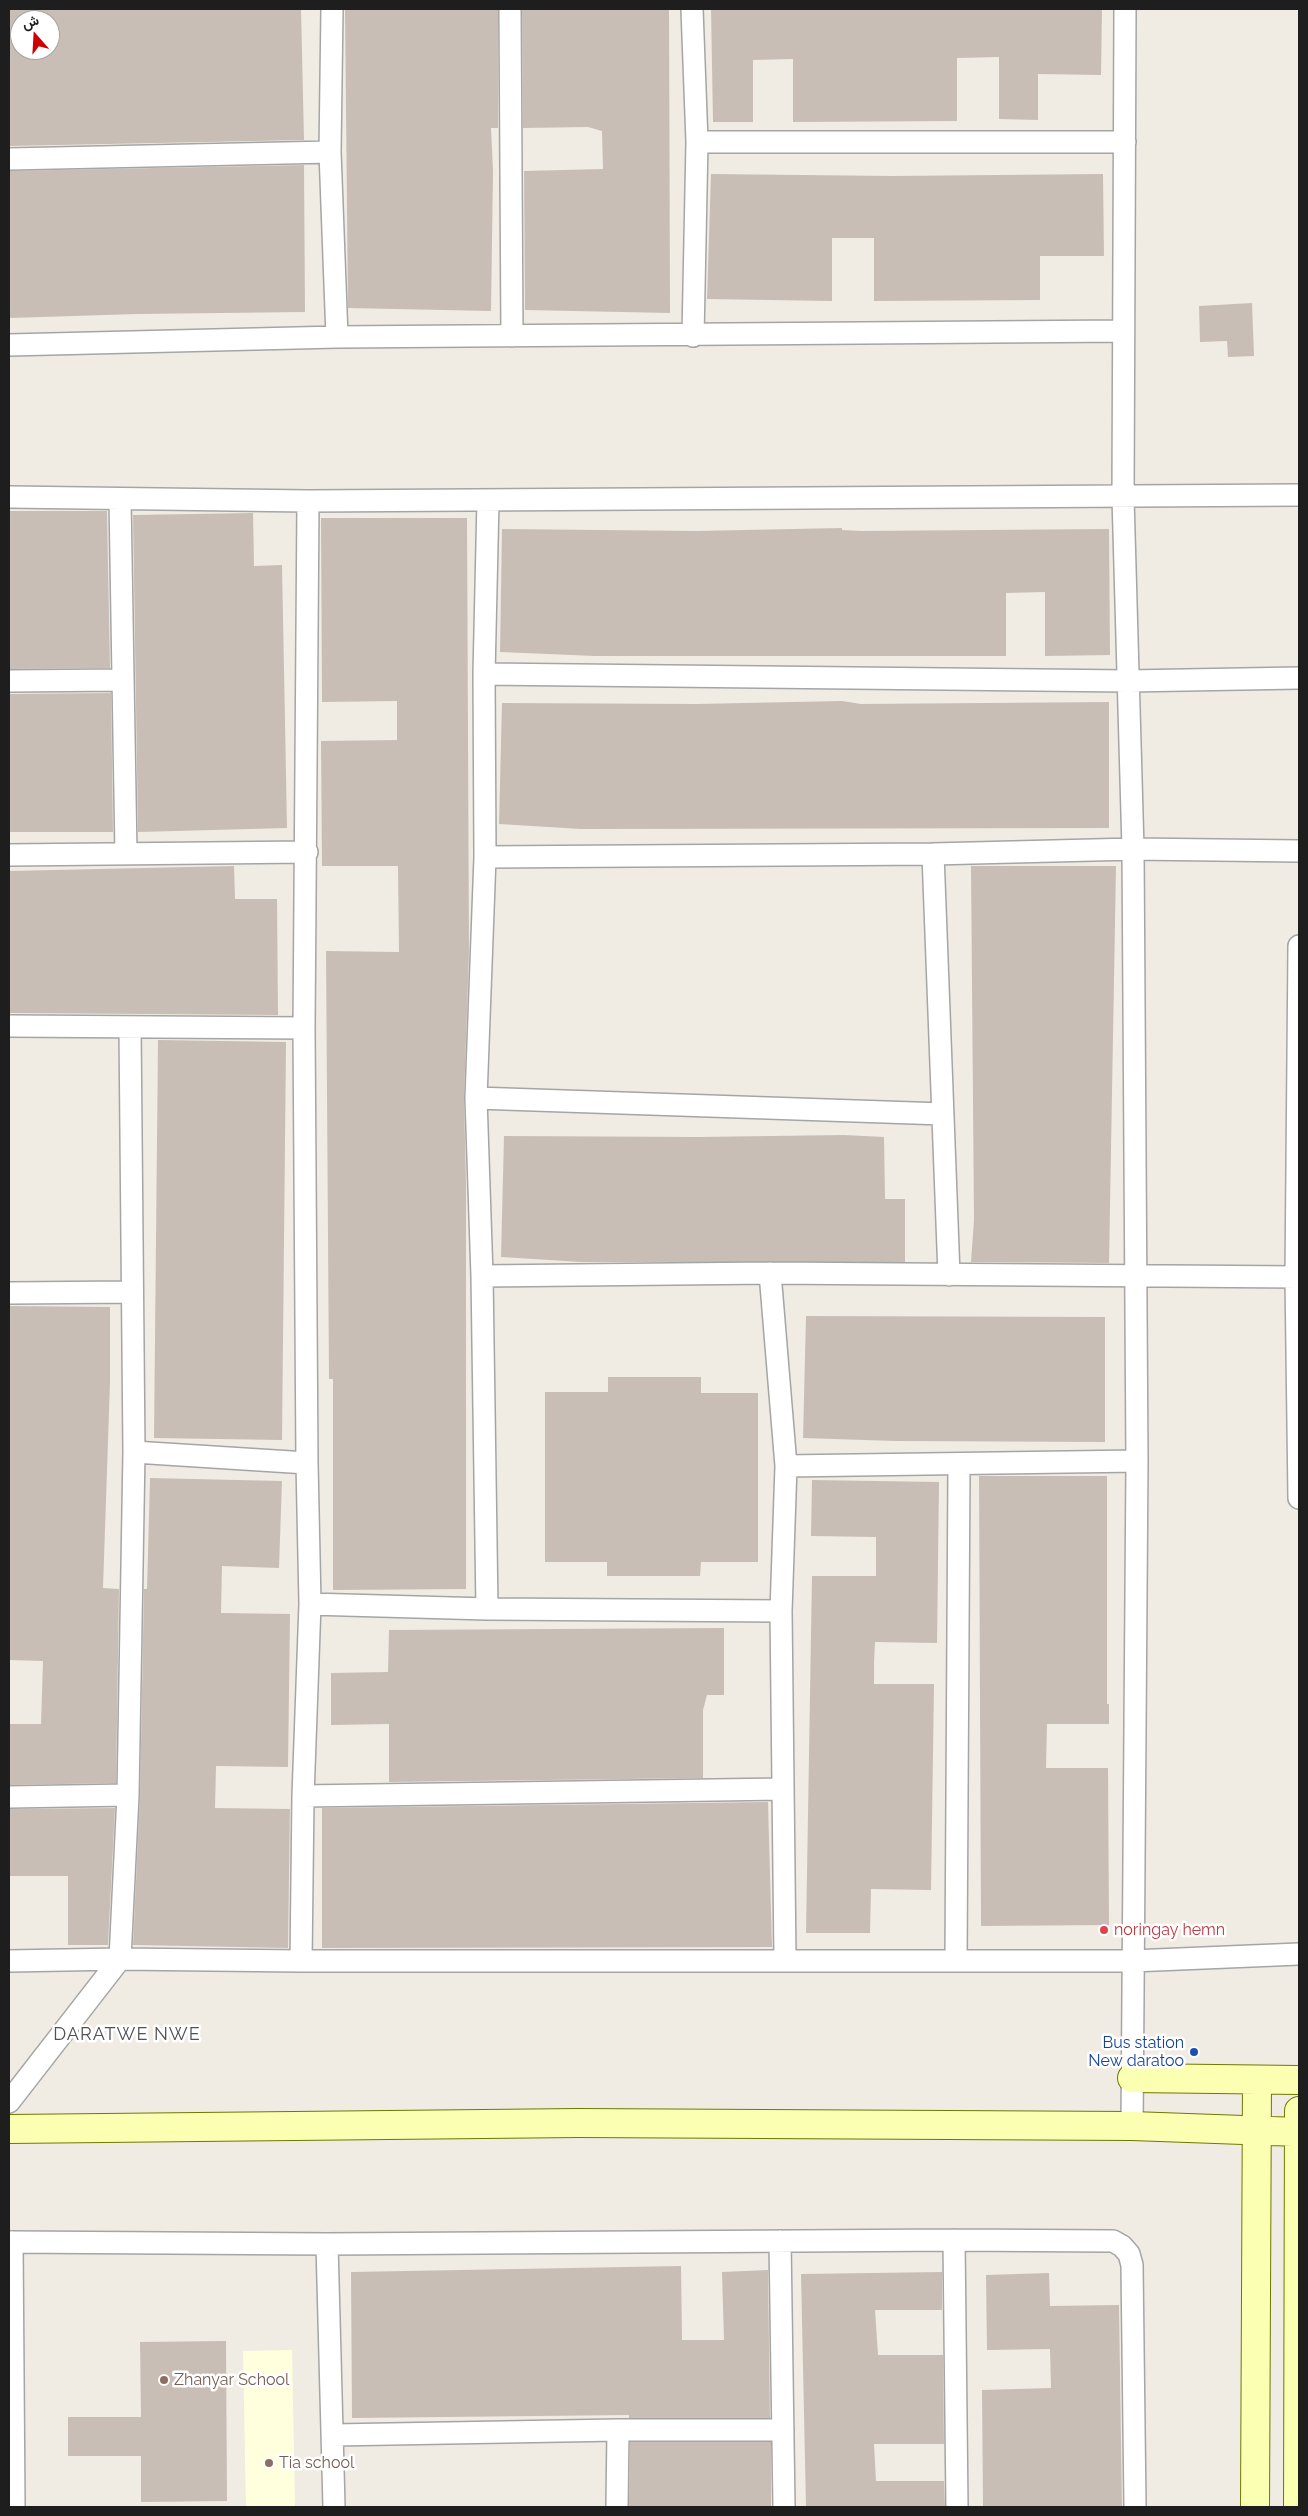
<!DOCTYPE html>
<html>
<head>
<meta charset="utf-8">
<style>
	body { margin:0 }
	#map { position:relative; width:1308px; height:2516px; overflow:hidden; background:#f0ece3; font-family:Raleway,Vazirmatn,sans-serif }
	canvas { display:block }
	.frame { position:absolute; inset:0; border:10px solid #1e1e1e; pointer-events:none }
	.north { position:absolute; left:10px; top:10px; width:50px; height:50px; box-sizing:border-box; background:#fff; border:1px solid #a5a5a5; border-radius:50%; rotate:341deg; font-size:14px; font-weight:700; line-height:20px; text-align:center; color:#1e1e1e }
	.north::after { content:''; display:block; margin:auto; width:18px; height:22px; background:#cc0100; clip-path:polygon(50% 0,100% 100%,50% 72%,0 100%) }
</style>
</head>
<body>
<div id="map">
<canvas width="1308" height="2516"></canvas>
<div class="frame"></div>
<div class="north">ش</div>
</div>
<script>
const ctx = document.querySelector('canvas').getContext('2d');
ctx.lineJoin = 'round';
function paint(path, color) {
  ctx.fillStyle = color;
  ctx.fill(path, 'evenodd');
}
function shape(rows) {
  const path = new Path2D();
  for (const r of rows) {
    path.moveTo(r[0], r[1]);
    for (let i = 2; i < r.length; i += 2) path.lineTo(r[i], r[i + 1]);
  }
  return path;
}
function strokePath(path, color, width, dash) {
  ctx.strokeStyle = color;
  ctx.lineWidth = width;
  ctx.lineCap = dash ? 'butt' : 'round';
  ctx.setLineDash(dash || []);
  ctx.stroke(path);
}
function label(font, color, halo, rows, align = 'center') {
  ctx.font = font + ' Raleway,sans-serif';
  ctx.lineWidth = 5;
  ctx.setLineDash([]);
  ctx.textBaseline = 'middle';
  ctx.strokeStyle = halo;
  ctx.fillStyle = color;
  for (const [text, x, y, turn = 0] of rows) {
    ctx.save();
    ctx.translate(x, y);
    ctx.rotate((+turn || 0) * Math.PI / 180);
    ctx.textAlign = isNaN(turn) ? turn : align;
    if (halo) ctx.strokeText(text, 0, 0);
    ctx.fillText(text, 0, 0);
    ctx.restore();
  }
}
paint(shape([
	[292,2350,295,2507,246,2507,243,2351]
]), '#ffd');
paint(shape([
	[9,9,301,9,304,140,9,146],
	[20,20,50,20,50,50,20,50],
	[345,9,498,9,498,128,491,128,493,171,491,311,348,308],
	[522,9,669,9,670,313,525,310,524,171,603,169,602,131,588,127,523,128],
	[711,9,1102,9,1101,75,1038,74,1038,120,999,119,999,57,957,58,957,121,793,122,793,59,753,60,753,122,713,122],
	[304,165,305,312,137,314,9,318,9,171],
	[711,174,893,176,1103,174,1104,256,1040,256,1040,300,874,301,874,238,832,238,832,301,707,299],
	[1252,303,1254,356,1228,357,1227,341,1200,342,1199,306],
	[9,511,107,511,110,668,9,669],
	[253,513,254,566,282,565,287,828,138,832,133,515],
	[321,518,467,518,469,952,464,1098,466,1182,466,1589,333,1590,333,1379,329,1379,326,951,399,952,398,866,322,866,321,741,397,740,397,701,322,702],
	[842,528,842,530,861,531,1109,529,1110,655,1045,656,1045,592,1006,593,1006,656,595,656,500,652,502,529,697,531],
	[9,694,111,693,113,832,9,832],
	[842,701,861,704,1109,702,1109,828,581,829,499,824,502,703,696,704],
	[234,866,235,899,277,899,278,1015,9,1013,9,871],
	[971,866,1116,866,1109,1263,971,1262,974,1220],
	[158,1040,286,1042,282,1440,154,1438],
	[844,1135,884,1137,885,1199,905,1199,905,1262,581,1262,501,1257,504,1136,698,1137],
	[9,1306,110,1307,110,1382,103,1588,119,1589,116,1783,9,1785,9,1724,41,1724,43,1661,9,1660],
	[806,1316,1105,1317,1105,1442,895,1441,803,1438],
	[608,1377,701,1377,701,1393,758,1393,758,1562,701,1562,700,1576,607,1576,607,1562,545,1562,545,1392,608,1392],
	[979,1476,1107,1476,1107,1704,1109,1704,1109,1724,1047,1724,1046,1768,1108,1768,1109,1925,981,1926],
	[150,1478,282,1481,279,1568,222,1566,221,1613,290,1614,288,1767,216,1766,215,1808,290,1809,288,1948,133,1945,140,1796,144,1589,147,1589],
	[812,1480,939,1482,937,1643,875,1642,874,1663,874,1684,934,1684,931,1890,871,1889,870,1933,806,1933,812,1576,876,1576,876,1537,811,1536],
	[724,1628,724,1695,707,1695,703,1710,703,1778,389,1782,389,1724,331,1725,331,1673,388,1672,389,1630],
	[768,1802,772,1947,322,1948,322,1808],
	[115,1808,108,1945,68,1945,68,1876,9,1876,9,1809],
	[681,2266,682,2340,724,2340,722,2272,768,2270,770,2418,629,2418,629,2415,352,2418,351,2272],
	[942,2272,942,2310,875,2310,878,2355,943,2355,944,2444,874,2444,876,2481,944,2481,945,2507,806,2507,801,2274],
	[1049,2273,1050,2306,1119,2305,1122,2507,983,2507,982,2390,1051,2388,1050,2349,987,2350,986,2275],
	[226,2341,227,2501,141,2502,141,2456,68,2456,68,2417,141,2417,140,2342],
	[630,2442,771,2442,771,2507,629,2507]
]), '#c8beb6');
const street = shape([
	[332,9,330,152,337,337],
	[510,9,512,336],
	[692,9,697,142,693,336],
	[1125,9,1123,497,1133,849,1137,1461,1132,2126],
	[697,142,1125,142],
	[9,159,330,152],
	[9,345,337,337,1123,331],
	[9,497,308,501,1299,495],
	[120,499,126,854],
	[484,674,1128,681,1299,678],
	[9,681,123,680],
	[933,854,949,1275],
	[9,855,307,852],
	[485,857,933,854,1133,849,1299,851],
	[1299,946,1296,1277,1299,1498],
	[9,1026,304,1028],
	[476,1098,943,1114],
	[770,1273,786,1466,781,1611,785,1960],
	[482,1276,770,1273,1299,1277],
	[9,1293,131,1292],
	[134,1452,307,1463],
	[786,1466,1137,1461],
	[310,1604,487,1609,781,1611],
	[487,1609,482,1276,476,1098,485,857,484,674,488,501],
	[303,1796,783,1789],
	[9,1797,128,1795],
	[956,1960,959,1465],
	[9,1961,120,1959,301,1961,1132,1961,1299,1954],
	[301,1961,303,1796,310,1604,307,1463,304,1028,308,501],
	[9,2102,120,1959,128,1795,134,1452,130,1027],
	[954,2240,957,2507],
	[780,2241,784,2507],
	[9,2242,327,2244,954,2240,1113,2241,1122,2246,1129,2254,1132,2265,1135,2507],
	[12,2242,14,2507],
	[327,2244,334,2507],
	[334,2435,618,2430,783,2430],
	[617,2507,618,2430]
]);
const secondary = shape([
	[1132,2078,1299,2080],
	[9,2129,578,2123,1132,2126,1299,2132],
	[1255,2507,1257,2081],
	[1298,2507,1299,2111]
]);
strokePath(street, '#a5a5a5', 24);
strokePath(secondary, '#6c7a00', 30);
strokePath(street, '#fff', 21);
strokePath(secondary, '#fbffb2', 28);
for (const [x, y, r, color] of [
	[1104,1930,5,"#e0444e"],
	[1194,2052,5,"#1a4fb4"],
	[164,2380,5,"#8d6e63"],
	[269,2463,5,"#8d6e63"]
]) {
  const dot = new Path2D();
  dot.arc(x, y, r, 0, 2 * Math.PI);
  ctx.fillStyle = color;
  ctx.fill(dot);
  strokePath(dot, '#fff', 2);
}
label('16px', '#be3a42', '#fff', [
	["noringay hemn",1114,1930]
], 'left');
label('16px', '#164399', '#fff', [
	["Bus station",1184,2043],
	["New daratoo",1184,2061]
], 'right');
label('16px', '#785e54', '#fff', [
	["Zhanyar School",174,2380],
	["Tia school",279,2463]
], 'left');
ctx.letterSpacing = '1px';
label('18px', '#515151', '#fff', [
	["DARATWE NWE",127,2035]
]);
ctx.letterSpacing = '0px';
</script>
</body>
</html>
